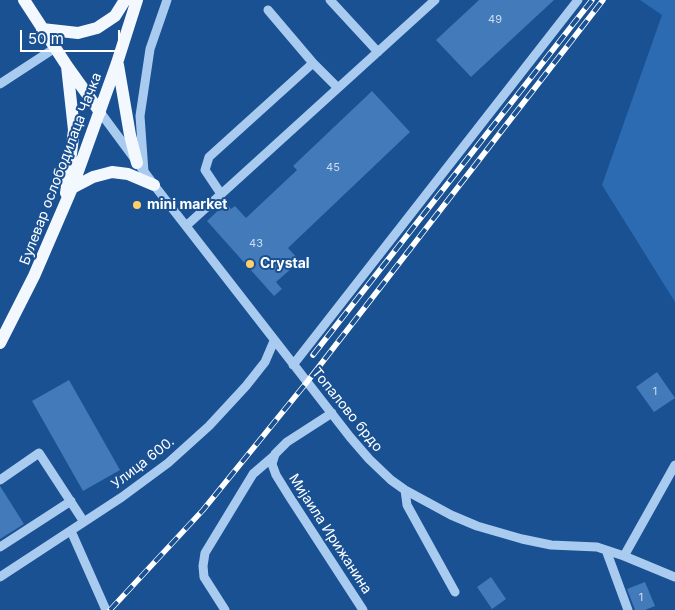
<!DOCTYPE html>
<html>
<head>
<meta charset="utf-8">
<style>
	body { margin:0 }
	#map { position:relative; width:675px; height:610px; overflow:hidden; background:#195193; font-family:Inter,sans-serif }
	canvas { display:block }
	.scale { position:absolute; left:20px; top:30px; width:100px; height:22px; box-sizing:border-box; border:2px solid #fff; border-top:0; padding-left:6px; font-size:15px; line-height:18px; white-space:nowrap; color:#fff; -webkit-text-stroke:4px #195193; paint-order:stroke }
</style>
</head>
<body>
<div id="map">
<canvas width="675" height="610"></canvas>
<div class="scale">50 m</div>
</div>
<script>
const ctx = document.querySelector('canvas').getContext('2d');
ctx.lineJoin = 'round';
function paint(path, color) {
  ctx.fillStyle = color;
  ctx.fill(path, 'evenodd');
}
function shape(rows) {
  const path = new Path2D();
  for (const r of rows) {
    path.moveTo(r[0], r[1]);
    for (let i = 2; i < r.length; i += 2) path.lineTo(r[i], r[i + 1]);
  }
  return path;
}
function strokePath(path, color, width, dash) {
  ctx.strokeStyle = color;
  ctx.lineWidth = width;
  ctx.lineCap = dash ? 'butt' : 'round';
  ctx.setLineDash(dash || []);
  ctx.stroke(path);
}
function label(font, color, halo, rows, align = 'center') {
  ctx.font = font + ' Inter,sans-serif';
  ctx.lineWidth = 4;
  ctx.setLineDash([]);
  ctx.textBaseline = 'middle';
  ctx.strokeStyle = halo;
  ctx.fillStyle = color;
  for (const [text, x, y, turn = 0] of rows) {
    ctx.save();
    ctx.translate(x, y);
    ctx.rotate((+turn || 0) * Math.PI / 180);
    ctx.textAlign = isNaN(turn) ? turn : align;
    if (halo) ctx.strokeText(text, 0, 0);
    ctx.fillText(text, 0, 0);
    ctx.restore();
  }
}
paint(shape([
	[640,0,675,0,675,302,602,185,662,15]
]), '#2c6bb1');
paint(shape([
	[479,0,554,0,471,77,436,40],
	[372,91,410,132,288,248,300,261,276,282,282,289,274,296,207,221,226,203,231,209,235,206,246,218,297,170,293,166],
	[657,372,675,398,654,412,636,387],
	[69,380,120,470,83,491,32,401],
	[0,486,24,524,0,539],
	[491,577,506,599,492,609,477,587],
	[645,582,655,606,645,610,635,610,627,589]
]), '#427aba');
strokePath(shape([
	[330,0,378,52],
	[268,10,313,63],
	[0,84,55,48],
	[100,112,154,185,350,437,369,459,391,480,405,490,451,515,477,526,522,539,551,545,597,547,624,556,675,577],
	[144,172,140,116,150,49,167,0],
	[221,194,205,170,209,157,313,63,338,88],
	[186,226,435,0],
	[293,365,578,0],
	[332,413,287,442,275,454,272,464,276,475,289,496,363,610],
	[0,480,39,453,84,522],
	[405,490,407,505,455,592],
	[71,531,106,610],
	[0,547,71,501],
	[606,550,628,610],
	[624,556,675,465],
	[0,577,122,497,168,463,209,426,246,386,265,362,274,341],
	[225,610,204,577,203,566,205,553,253,474,275,455]
]), '#aacbf0', 9);
strokePath(shape([
	[24,0,67,66,100,112],
	[42,29,78,33,97,28,115,16,125,0],
	[118,65,130,135,137,163],
	[72,188,93,177,112,172,128,174,154,185],
	[66,193,74,130,67,66],
	[0,343,34,276,72,188,117,63,137,0]
]), '#f3f8ff', 12);
const rail = shape([
	[313,355,592,0],
	[110,610,203,510,307,382,603,0]
]);
strokePath(rail, '#fff', 5.5);
strokePath(rail, '#195193', 4, [11]);
for (const [x, y, r, color] of [
	[137,205,5,"#ffd069"],
	[250,264,5,"#ffd069"]
]) {
  const dot = new Path2D();
  dot.arc(x, y, r, 0, 2 * Math.PI);
  ctx.fillStyle = color;
  ctx.fill(dot);
  strokePath(dot, '#195193', 2);
}
label('11px', '#d0deee', null, [
	["49",495,20],
	["45",333,168],
	["43",256,244],
	["1",655,392],
	["1",641,598]
]);
label('14px', '#fff', '#195193', [
	["Булевар ослободилаца Чачка",61,169,-69],
	["Топалово брдо",347,410,51],
	["Улица 600.",143,463,-38],
	["Мијаила Ирижанина",330,534,57]
]);
label('bold 14px', '#fff', '#195193', [
	["mini market",147,205],
	["Crystal",260,264]
], 'left');
</script>
</body>
</html>
